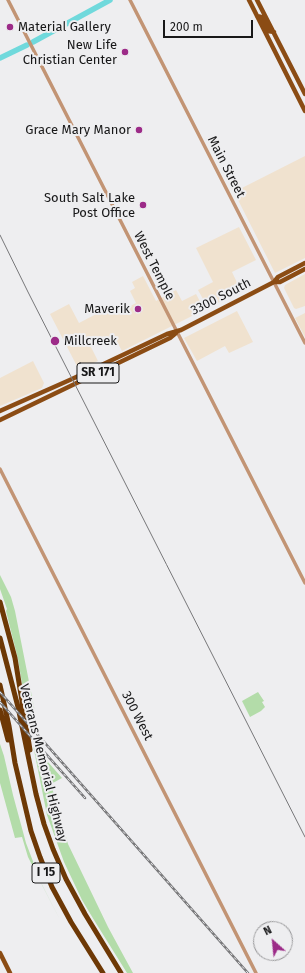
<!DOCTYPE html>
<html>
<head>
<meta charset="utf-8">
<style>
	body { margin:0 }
	#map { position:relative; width:305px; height:973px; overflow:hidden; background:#eeeef0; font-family:"Fira Sans",sans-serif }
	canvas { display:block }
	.north { position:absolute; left:253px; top:921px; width:40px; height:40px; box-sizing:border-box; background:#eeeef0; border:1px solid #98989a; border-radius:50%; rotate:333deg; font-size:11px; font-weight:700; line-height:16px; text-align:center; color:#181819 }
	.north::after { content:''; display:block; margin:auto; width:14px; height:18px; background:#9c2b88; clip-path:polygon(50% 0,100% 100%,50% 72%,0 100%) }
	.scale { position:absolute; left:163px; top:20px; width:90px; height:18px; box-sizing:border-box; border:2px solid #181819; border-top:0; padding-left:5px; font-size:12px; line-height:14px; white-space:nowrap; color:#181819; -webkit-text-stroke:3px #eeeef0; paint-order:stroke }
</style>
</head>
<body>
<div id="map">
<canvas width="305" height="973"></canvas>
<div class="north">N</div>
<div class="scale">200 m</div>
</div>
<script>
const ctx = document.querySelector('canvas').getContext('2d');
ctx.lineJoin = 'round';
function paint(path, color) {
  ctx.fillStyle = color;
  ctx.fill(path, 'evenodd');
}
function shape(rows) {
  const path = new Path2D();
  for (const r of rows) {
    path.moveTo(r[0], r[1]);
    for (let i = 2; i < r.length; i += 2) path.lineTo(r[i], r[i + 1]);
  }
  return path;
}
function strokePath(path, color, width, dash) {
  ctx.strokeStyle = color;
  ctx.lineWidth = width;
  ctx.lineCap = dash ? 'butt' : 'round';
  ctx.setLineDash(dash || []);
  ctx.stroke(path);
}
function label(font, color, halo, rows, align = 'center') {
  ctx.font = font + ' "Fira Sans",sans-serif';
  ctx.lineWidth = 4;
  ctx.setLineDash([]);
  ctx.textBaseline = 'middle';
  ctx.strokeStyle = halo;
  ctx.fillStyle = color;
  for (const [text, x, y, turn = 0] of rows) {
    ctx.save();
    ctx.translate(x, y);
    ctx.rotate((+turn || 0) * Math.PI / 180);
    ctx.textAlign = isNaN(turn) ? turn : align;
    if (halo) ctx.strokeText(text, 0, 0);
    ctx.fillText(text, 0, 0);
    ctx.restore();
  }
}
paint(shape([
	[305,156,305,258,275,273,234,192],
	[239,227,256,260,232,272,241,291,208,308,198,290,213,282,196,248],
	[305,274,305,306,296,309,294,308,284,288,285,285],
	[143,276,156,301,176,290,182,301,196,294,204,309,202,311,122,351,115,338,107,341,104,336,89,343,98,361,79,370,50,314,69,304,79,323,102,311,117,310,119,312,136,303,130,291,135,288,132,282],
	[237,311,253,342,229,353,225,346,197,361,184,338],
	[305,313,305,337,295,318],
	[33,361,44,383,42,388,0,406,0,378]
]), '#f0e2cf');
paint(shape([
	[0,575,11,597,15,611,35,712,37,728,28,719,18,659,6,611,7,609,0,589],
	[258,692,264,701,262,702,265,707,261,711,250,717,242,701],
	[0,744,4,756,13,795,26,843,42,885,60,920,28,857,22,837,15,838,0,783],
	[33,745,62,778,51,784,68,844,108,927,133,973,127,973,94,920,82,900,64,862,47,815]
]), '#b3dca9');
strokePath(shape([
	[33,42,110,0],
	[0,58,27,45]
]), '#70d9dc', 5.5);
strokePath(shape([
	[8,0,305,583],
	[130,0,305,343],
	[0,469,256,973]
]), '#c29474', 3.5);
strokePath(shape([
	[249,0,305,111],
	[257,0,305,94],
	[257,16,261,17,268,31,274,32],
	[274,282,280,282,305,269],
	[0,411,72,379,167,334,181,330,274,282,278,277,305,263],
	[0,420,170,338,176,333],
	[0,953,10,973]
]), '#8b4c14', 4.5);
strokePath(shape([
	[0,602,15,658,30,750],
	[0,638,18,707,36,794,44,824,53,849,66,879,85,914,121,973],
	[0,685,9,726,15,763,31,831,40,857,52,887,71,922,103,973],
	[0,710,8,740]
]), '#6d3805', 5);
strokePath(shape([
	[0,235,28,292,305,837]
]), '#777779', 1);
const rail = shape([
	[0,692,248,973],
	[0,702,85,798]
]);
strokePath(rail, '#777779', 2.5);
strokePath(rail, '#eeeef0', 1, [3]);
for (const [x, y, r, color] of [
	[10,27,4,"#9c2b88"],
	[125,52,4,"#9c2b88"],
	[139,130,4,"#9c2b88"],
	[143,205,4,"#9c2b88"],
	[138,309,4,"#9c2b88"],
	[55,341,5,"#9c2b88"]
]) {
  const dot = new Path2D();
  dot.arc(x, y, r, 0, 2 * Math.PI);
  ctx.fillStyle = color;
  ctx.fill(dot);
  strokePath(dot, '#eeeef0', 1.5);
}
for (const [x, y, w] of [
	[98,373,42],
	[46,873,28]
]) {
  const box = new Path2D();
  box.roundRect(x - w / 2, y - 10, w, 20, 3);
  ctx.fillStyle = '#eeeef0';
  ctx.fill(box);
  strokePath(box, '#181819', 1);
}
label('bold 12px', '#181819', null, [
	["SR 171",98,373],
	["I 15",46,873]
]);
label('13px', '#181819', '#eeeef0', [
	["Material Gallery",18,27,"left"],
	["New Life",117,45],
	["Christian Center",117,60],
	["Grace Mary Manor",131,130],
	["South Salt Lake",135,198],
	["Post Office",135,213],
	["Maverik",130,309],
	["Millcreek",64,341,"left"]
], 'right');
label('13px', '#181819', '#eeeef0', [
	["Main Street",226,167,63],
	["West Temple",154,266,63],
	["3300 South",221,297,-27],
	["300 West",137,716,63],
	["Veterans Memorial Highway",43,763,76]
]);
</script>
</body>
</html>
